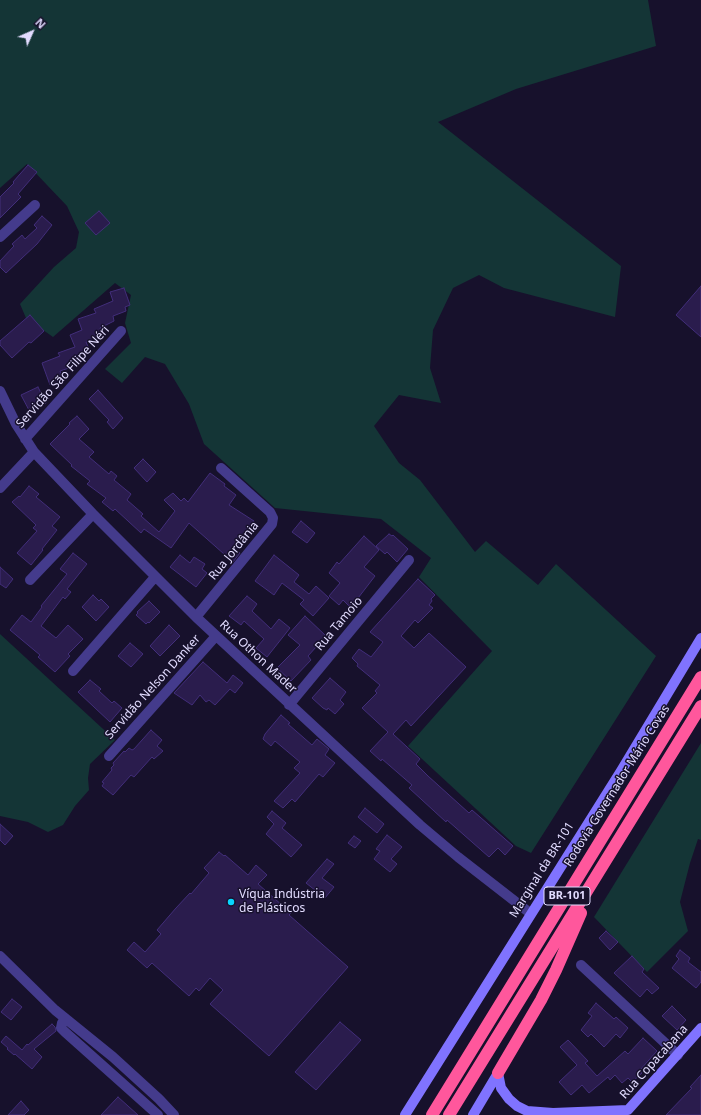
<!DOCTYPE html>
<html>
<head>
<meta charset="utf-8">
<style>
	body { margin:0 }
	#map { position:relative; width:701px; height:1115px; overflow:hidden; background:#17112c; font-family:"Noto Sans",sans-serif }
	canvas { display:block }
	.north { position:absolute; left:12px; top:12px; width:40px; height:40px; -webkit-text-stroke:3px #17112c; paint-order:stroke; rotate:45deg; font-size:11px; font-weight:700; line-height:16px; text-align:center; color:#e2dcff }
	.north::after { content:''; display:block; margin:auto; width:14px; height:18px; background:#e2dcff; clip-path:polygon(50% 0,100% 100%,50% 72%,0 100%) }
</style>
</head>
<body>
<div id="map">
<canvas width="701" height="1115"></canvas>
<div class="north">N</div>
</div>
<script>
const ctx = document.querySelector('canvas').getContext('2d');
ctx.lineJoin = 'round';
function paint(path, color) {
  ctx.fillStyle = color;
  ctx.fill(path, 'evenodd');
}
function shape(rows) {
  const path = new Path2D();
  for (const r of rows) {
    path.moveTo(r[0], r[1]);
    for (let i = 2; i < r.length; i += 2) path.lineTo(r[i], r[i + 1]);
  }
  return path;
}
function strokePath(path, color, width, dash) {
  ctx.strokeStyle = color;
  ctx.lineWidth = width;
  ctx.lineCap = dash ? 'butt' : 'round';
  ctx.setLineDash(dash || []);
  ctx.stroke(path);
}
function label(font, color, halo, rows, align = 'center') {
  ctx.font = font + ' "Noto Sans",sans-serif';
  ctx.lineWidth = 3;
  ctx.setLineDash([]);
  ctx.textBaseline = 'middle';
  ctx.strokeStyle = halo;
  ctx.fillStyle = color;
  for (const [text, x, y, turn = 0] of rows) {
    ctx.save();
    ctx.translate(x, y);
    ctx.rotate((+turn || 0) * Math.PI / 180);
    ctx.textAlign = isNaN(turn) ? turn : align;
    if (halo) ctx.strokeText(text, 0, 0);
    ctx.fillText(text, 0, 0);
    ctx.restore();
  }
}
paint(shape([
	[0,0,648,0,656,46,516,89,438,122,621,266,615,317,504,288,479,275,453,288,433,330,430,368,441,403,399,395,374,426,399,463,420,480,475,552,486,541,538,585,556,564,656,656,531,853,516,846,408,746,492,651,419,577,431,558,381,519,275,508,204,444,189,404,165,364,145,357,122,383,105,369,131,343,125,323,131,295,115,283,53,337,26,318,20,304,54,267,76,248,79,232,67,206,27,164,0,188],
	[0,634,115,740,90,764,88,778,89,790,75,806,63,825,48,832,28,822,0,816],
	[701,743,701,840,698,839,690,863,680,902,688,931,647,972,594,917]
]), '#143536');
const building = shape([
	[28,165,37,172,18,194,21,197,0,218,0,197,14,183,13,182,28,165],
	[99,211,110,223,96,235,85,223,99,211],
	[42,216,52,225,37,244,6,273,0,267,0,261,14,246,12,244,22,235,25,239,37,228,34,225,42,216],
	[701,286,701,337,676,315,701,286],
	[124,288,130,305,125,307,126,311,113,316,114,321,100,328,103,337,86,342,90,351,73,358,75,366,60,371,63,380,50,385,42,363,60,356,58,353,75,347,70,335,82,330,78,319,96,313,94,309,113,301,110,292,124,288],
	[30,315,44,331,31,343,29,342,12,358,0,345,0,341,30,315],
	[38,387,46,403,30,412,21,395,38,387],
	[98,390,123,418,113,429,107,422,109,420,89,399,98,390],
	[77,416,89,429,79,439,94,452,89,457,109,474,111,471,117,476,114,480,131,494,127,500,143,514,141,516,159,532,175,511,164,500,173,493,181,501,184,498,188,502,210,473,225,484,224,486,236,495,229,505,254,521,235,550,240,553,233,562,189,523,171,548,144,529,141,533,115,509,113,511,102,502,106,498,87,484,90,481,71,466,72,465,50,444,70,424,69,423,77,416],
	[143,459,156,472,147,482,134,468,143,459],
	[29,486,39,494,36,497,60,517,52,526,57,530,42,549,43,550,31,565,17,553,37,531,33,528,36,525,12,502,19,496,20,497,29,486],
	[301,521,315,533,307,543,292,532,301,521],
	[389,534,392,536,393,535,408,549,397,562,387,552,385,554,376,546,389,534],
	[364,536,379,550,364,567,375,576,355,602,354,601,349,606,343,600,339,605,329,596,340,583,329,573,337,562,339,564,364,536],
	[73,553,87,564,67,589,71,592,65,599,63,597,41,626,56,638,68,625,83,639,68,654,70,656,55,672,38,657,40,655,10,630,22,615,31,622,42,607,41,606,67,574,60,569,73,553],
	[180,555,190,563,194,557,205,564,202,569,207,573,196,587,170,567,180,555],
	[274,555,299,575,294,582,309,594,316,586,329,598,313,616,300,604,304,600,282,583,274,595,255,581,274,555],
	[0,567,13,579,6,588,0,584,0,567],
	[418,579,435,595,431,599,432,601,429,605,433,608,418,623,415,620,401,636,414,648,429,633,466,667,411,726,406,720,393,734,420,759,416,764,428,776,469,813,472,810,513,846,505,855,498,848,489,857,447,820,446,822,409,788,412,785,382,759,381,761,370,751,388,732,362,708,377,693,375,691,380,685,357,666,358,664,352,658,359,649,371,657,383,642,370,632,418,579],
	[93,595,99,601,101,599,109,607,96,621,82,607,93,595],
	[247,596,257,604,252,611,271,629,279,619,290,628,267,657,256,648,264,639,244,621,241,625,229,616,247,596],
	[149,601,160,612,149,623,148,622,146,624,136,615,138,613,137,612,149,601],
	[305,616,326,636,308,656,311,660,291,681,277,668,300,645,288,635,305,616],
	[169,625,180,636,160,656,150,646,169,625],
	[130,643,143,654,131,667,118,656,130,643],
	[203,662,227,683,233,675,243,683,235,693,230,689,215,705,209,700,206,702,200,695,192,705,174,693,203,662],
	[330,678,346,692,340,700,344,704,335,714,328,708,327,710,323,708,312,698,330,678],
	[90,680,101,689,99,691,112,703,114,701,122,708,110,722,78,692,90,680],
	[281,715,290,723,288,724,312,745,317,739,329,749,325,755,335,763,323,777,319,774,295,802,292,799,283,808,274,801,300,773,294,768,300,762,275,741,271,746,263,739,265,734,281,715],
	[151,730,162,740,157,746,163,751,154,759,152,757,134,777,131,775,113,795,102,786,104,783,102,782,112,770,111,768,114,765,113,763,124,751,125,752,129,748,132,750,134,749,151,730],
	[365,808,384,824,377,833,358,817,365,808],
	[272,811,286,823,282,828,302,845,291,857,266,834,274,824,267,817,272,811],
	[0,824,13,836,5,845,0,840,0,824],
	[387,835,402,847,391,859,397,864,390,872,374,859,380,851,376,849,387,835],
	[354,836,361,841,355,848,348,843,354,836],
	[219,852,224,856,225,855,248,875,256,865,267,875,258,884,291,913,289,915,348,967,269,1056,210,1004,223,990,210,978,199,991,196,988,189,996,152,963,147,968,127,950,134,942,145,952,161,934,157,930,176,908,190,893,191,894,209,873,204,868,219,852],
	[327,859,334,864,322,878,334,887,325,898,306,883,327,859],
	[606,931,618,942,610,950,599,938,606,931],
	[680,950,690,958,688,962,701,972,701,982,696,988,672,968,679,959,676,956,680,950],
	[632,956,644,969,642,972,659,988,652,994,647,989,640,997,614,973,632,956],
	[12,999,22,1007,11,1020,1,1012,12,999],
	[596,1003,614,1019,616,1017,628,1028,620,1038,616,1034,604,1047,591,1034,588,1037,581,1030,592,1016,588,1013,596,1003],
	[672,1006,686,1020,677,1030,662,1016,672,1006],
	[340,1022,361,1040,316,1090,295,1072,340,1022],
	[52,1024,55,1027,56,1031,34,1049,42,1057,32,1069,15,1054,14,1055,7,1049,8,1048,1,1042,6,1036,22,1050,27,1044,28,1045,52,1024],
	[643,1038,657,1051,640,1070,642,1073,632,1082,628,1078,622,1083,615,1075,610,1080,608,1077,589,1093,582,1085,571,1095,559,1082,577,1065,560,1047,568,1040,588,1061,585,1063,597,1076,625,1051,628,1054,643,1038],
	[701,1075,701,1115,666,1115,692,1088,690,1087,701,1075],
	[118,1097,138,1115,101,1115,118,1097],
	[21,1101,29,1110,24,1115,8,1115,21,1101]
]);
paint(building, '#2a1c4d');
strokePath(building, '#422e7a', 1);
strokePath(shape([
	[0,237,35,205],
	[0,391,16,424,34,452,93,514,196,617,420,825,458,857,530,913],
	[25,439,121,331],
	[0,488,34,452],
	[30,580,93,514],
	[196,617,272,524,273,518,270,512,221,468],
	[73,671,155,577],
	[289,705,409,560],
	[109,756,216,636],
	[0,956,55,1010,113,1057,159,1099,174,1115],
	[581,965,678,1055],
	[65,1018,62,1023,61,1028,65,1032,158,1115]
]), '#443b8c', 10);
strokePath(shape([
	[498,1073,501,1088,509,1099,517,1106,527,1111,553,1113,628,1110,701,1028],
	[405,1115,621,771,701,638],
	[473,1115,498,1073]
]), '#8073ff', 10);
strokePath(shape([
	[498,1073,541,1000,556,970,581,913],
	[432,1115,701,677],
	[449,1115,701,706]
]), '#ff579c', 12);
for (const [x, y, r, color] of [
	[231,902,4,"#08d5ff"]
]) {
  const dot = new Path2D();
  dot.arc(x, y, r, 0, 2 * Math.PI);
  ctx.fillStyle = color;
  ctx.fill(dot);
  strokePath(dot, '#17112c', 1.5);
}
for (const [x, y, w] of [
	[567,896,46]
]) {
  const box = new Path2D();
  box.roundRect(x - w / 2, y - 9, w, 18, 3);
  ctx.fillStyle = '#17112c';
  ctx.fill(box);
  strokePath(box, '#e2dcff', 1);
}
label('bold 11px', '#e2dcff', null, [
	["BR-101",567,896]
]);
label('12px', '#e2dcff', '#17112c', [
	["Servidão São Filipe Néri",63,377,-48],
	["Rua Jordânia",234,551,-51],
	["Rua Tamoio",339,624,-50],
	["Rua Othon Mader",258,657,43],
	["Servidão Nelson Danker",153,687,-48],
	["Rodovia Governador Mário Covas",617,786,-58],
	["Marginal da BR-101",542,870,-58],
	["Rua Copacabana",654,1062,-48]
]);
label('12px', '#e2dcff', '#17112c', [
	["Víqua Indústria",239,895],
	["de Plásticos",239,909]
], 'left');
</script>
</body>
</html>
